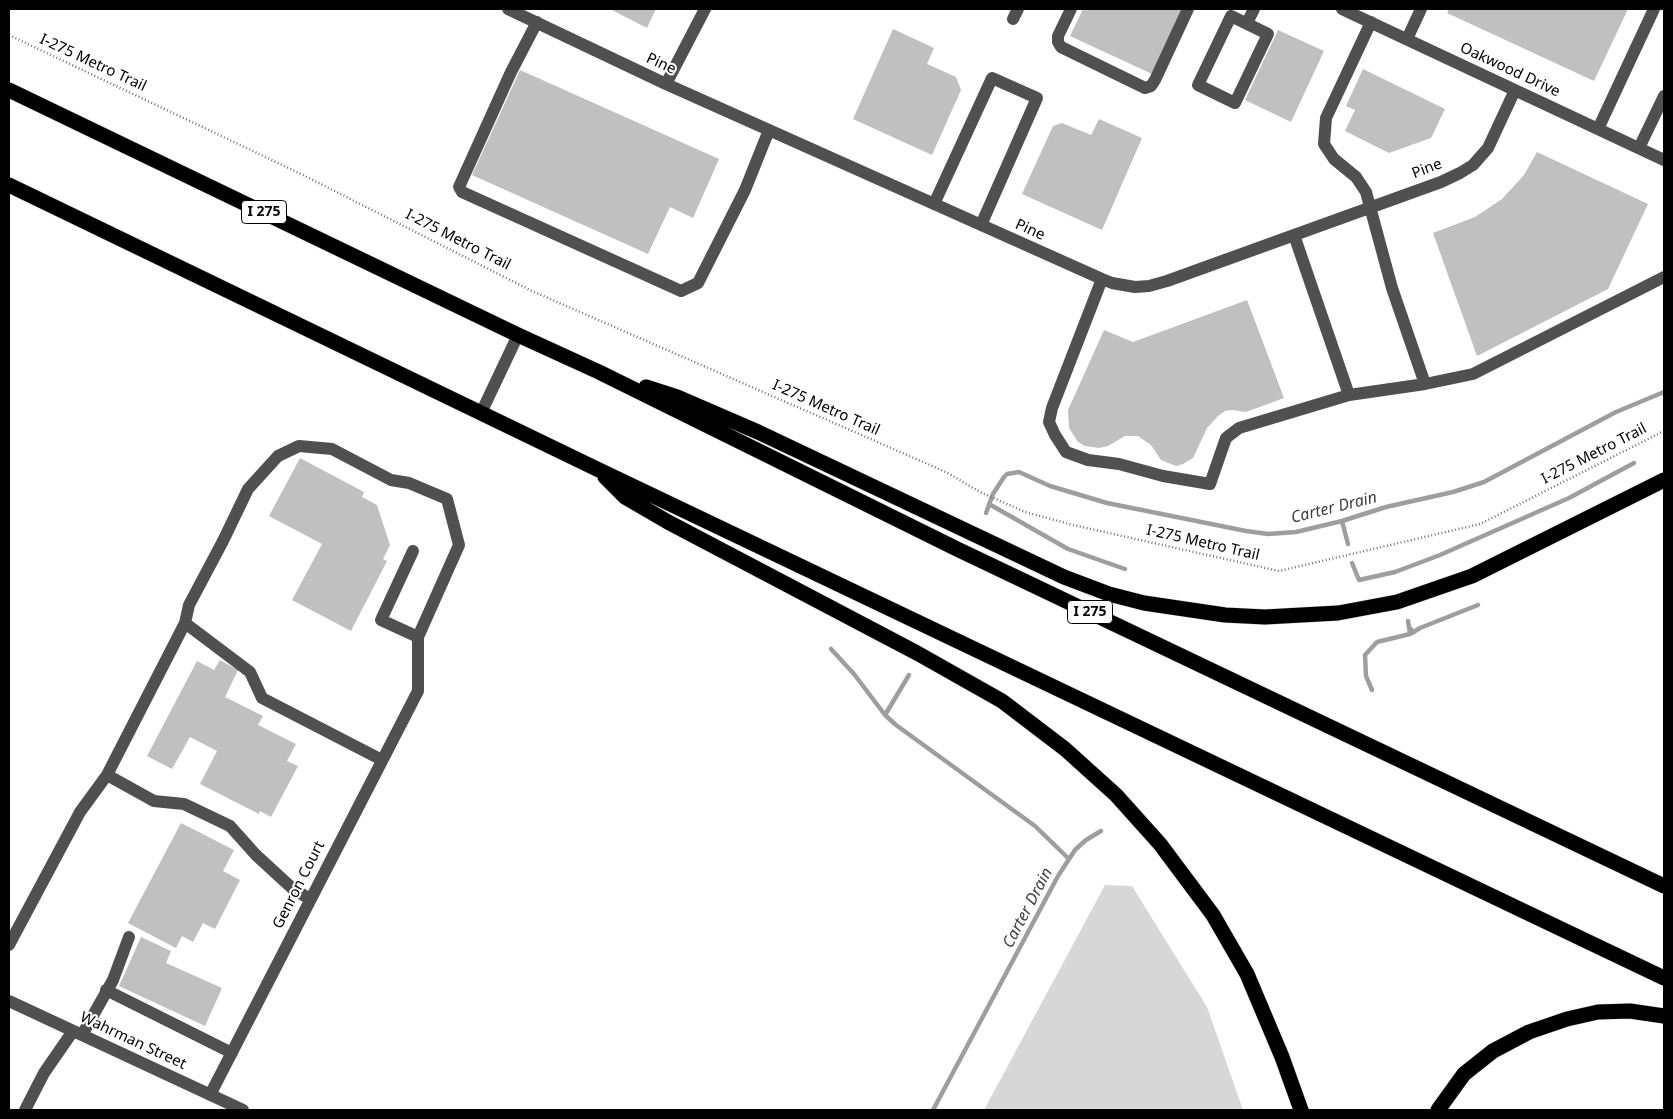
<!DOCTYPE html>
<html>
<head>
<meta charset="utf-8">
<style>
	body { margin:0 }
	#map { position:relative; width:1673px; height:1119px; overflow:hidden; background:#fff; font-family:"Noto Sans",sans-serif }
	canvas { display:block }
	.frame { position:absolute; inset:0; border:10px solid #000; pointer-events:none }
</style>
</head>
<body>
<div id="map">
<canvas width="1673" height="1119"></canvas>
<div class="frame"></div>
</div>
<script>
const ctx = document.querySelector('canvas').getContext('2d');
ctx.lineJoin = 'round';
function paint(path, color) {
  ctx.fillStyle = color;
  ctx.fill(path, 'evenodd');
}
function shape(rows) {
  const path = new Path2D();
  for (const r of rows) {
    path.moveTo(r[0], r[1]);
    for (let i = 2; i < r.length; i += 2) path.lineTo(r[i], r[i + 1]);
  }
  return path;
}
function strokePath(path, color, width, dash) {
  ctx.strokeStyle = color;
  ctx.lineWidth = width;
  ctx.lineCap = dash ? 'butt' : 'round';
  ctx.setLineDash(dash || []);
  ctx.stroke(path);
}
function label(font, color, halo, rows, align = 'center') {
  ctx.font = font + ' "Noto Sans",sans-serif';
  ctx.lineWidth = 4;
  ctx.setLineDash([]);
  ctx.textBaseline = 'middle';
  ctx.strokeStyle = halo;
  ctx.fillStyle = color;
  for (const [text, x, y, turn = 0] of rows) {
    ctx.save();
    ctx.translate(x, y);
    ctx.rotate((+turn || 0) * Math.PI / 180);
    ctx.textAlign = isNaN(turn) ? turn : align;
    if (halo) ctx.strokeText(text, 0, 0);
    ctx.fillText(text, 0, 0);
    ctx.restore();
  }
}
paint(shape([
	[1105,885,1132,886,1207,1007,1243,1110,984,1110]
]), '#d7d7d7');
strokePath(shape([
	[989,504,1068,549,1125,569],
	[986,513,993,494,1004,477,1007,474,1019,472,1050,486,1107,503,1246,531,1268,534,1296,532,1342,521,1386,507,1453,492,1484,482,1616,412,1664,392],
	[1342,521,1348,544],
	[1352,563,1359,580,1395,572,1440,555,1569,498,1634,463],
	[1411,629,1412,633,1420,628,1478,605],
	[831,649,854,674,885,715,896,725,1035,826,1069,859],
	[1372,690,1366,676,1365,655,1377,642,1410,634,1408,621],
	[885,715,909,675],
	[933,1110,1058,876,1075,850,1086,840,1101,831]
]), '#9e9e9e', 4.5);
paint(shape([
	[610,9,656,9,647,28],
	[1083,9,1183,9,1152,74,1070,36],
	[1449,9,1628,9,1594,81,1447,13],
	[893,29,934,48,927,64,956,77,961,90,932,155,853,119],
	[1278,30,1324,51,1291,122,1245,100],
	[1363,69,1445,109,1431,138,1389,153,1345,131,1355,110,1346,106],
	[520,70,719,159,693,218,670,207,648,254,472,175],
	[1099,119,1142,138,1102,230,1022,194,1053,126,1062,123,1091,135],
	[1537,152,1648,204,1608,289,1477,356,1433,233,1475,217,1502,199,1524,175],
	[1247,300,1284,398,1246,412,1232,410,1225,411,1218,416,1207,428,1193,458,1183,464,1176,466,1161,460,1151,445,1138,436,1125,436,1108,446,1099,448,1085,446,1078,442,1069,428,1068,410,1104,330,1133,342],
	[300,458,364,492,362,497,377,505,390,545,383,559,387,561,351,631,292,600,322,544,269,516],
	[220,660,238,670,225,697,263,716,258,725,296,744,287,761,298,766,271,817,260,811,259,814,200,784,217,751,190,737,172,769,147,756,197,661,214,670],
	[181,823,234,850,223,871,240,880,215,929,203,923,193,942,182,936,176,948,128,923],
	[141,937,171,951,166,963,222,988,205,1026,119,986]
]), '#c0c0c0');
const highway = shape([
	[9,90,518,335,599,372,957,549,1664,886],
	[9,185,599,470,1664,978],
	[646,387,677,397,758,432,1064,577,1109,594,1144,603,1225,615,1265,617,1338,613,1397,602,1472,576,1664,480],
	[605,477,625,497,668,522,917,653,1002,701,1065,749,1116,795,1160,844,1213,915,1247,974,1282,1057,1301,1110],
	[1438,1110,1464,1074,1493,1051,1529,1032,1567,1019,1598,1012,1630,1011,1664,1016]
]);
strokePath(highway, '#dbdbdb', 16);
strokePath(shape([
	[9,35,299,173,532,291,946,472,980,492,1025,512,1073,525,1279,571,1480,524,1664,431]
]), '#727272', 2.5, [1, 2.5]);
strokePath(shape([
	[508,9,666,84,1102,279,1112,283,1135,287,1149,286,1167,281,1441,182,1460,173,1473,165,1488,148,1515,90],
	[1071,9,1058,36,1058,42,1061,47,1145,88,1151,86,1155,80,1188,9],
	[1342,9,1664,160],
	[1231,16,1268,34,1235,103,1198,85,1231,16],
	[1013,19,1018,9],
	[537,22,511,72,459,187,462,192,681,291,698,283,745,190,769,130],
	[1371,22,1326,118,1324,144,1334,159,1356,177,1366,192,1392,288,1425,384,1473,374,1664,277],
	[1247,23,1254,9],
	[1407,39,1421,9],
	[666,84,705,9],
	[1598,129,1654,9],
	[1639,148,1664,96],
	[934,204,992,78,1037,98,981,225],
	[1102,279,1052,408,1049,422,1055,435,1066,452,1088,460,1119,464,1163,476,1210,484,1226,438,1239,428,1349,395,1294,235],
	[1349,395,1425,384],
	[481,413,518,335],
	[413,551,381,620,418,637],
	[185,623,107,775,154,801,184,804,230,826,256,855,293,889,310,899],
	[9,945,80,812,107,775],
	[106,990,232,1053],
	[9,1001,243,1110],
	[82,1035,113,980,129,937],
	[210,1095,418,691,418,637,459,545,447,499,409,483,391,480,332,449,299,446,278,456,248,489,223,541,189,605,185,623,250,672,262,698,382,760],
	[25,1110,44,1073,73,1031]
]), '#505050', 12);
strokePath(highway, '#000', 15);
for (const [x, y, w] of [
	[264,212,45],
	[1090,612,45]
]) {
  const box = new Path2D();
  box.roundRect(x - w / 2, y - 11.5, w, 23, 4);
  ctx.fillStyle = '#fff';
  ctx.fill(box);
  strokePath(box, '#000', 1);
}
label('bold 14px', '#000', null, [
	["I 275",264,212],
	["I 275",1090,612]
]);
label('15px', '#000', '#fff', [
	["I-275 Metro Trail",93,63,25],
	["Pine",661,64,25],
	["Oakwood Drive",1510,70,25],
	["Pine",1427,169,-21],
	["Pine",1030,230,24],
	["I-275 Metro Trail",458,240,27],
	["I-275 Metro Trail",826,408,24],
	["I-275 Metro Trail",1594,454,-27],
	["I-275 Metro Trail",1203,543,13],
	["Genron Court",299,885,-63],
	["Wahrman Street",133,1041,25]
]);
label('italic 16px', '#3f3f3f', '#fff', [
	["Carter Drain",1334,508,-14],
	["Carter Drain",1028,908,-62]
]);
</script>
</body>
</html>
